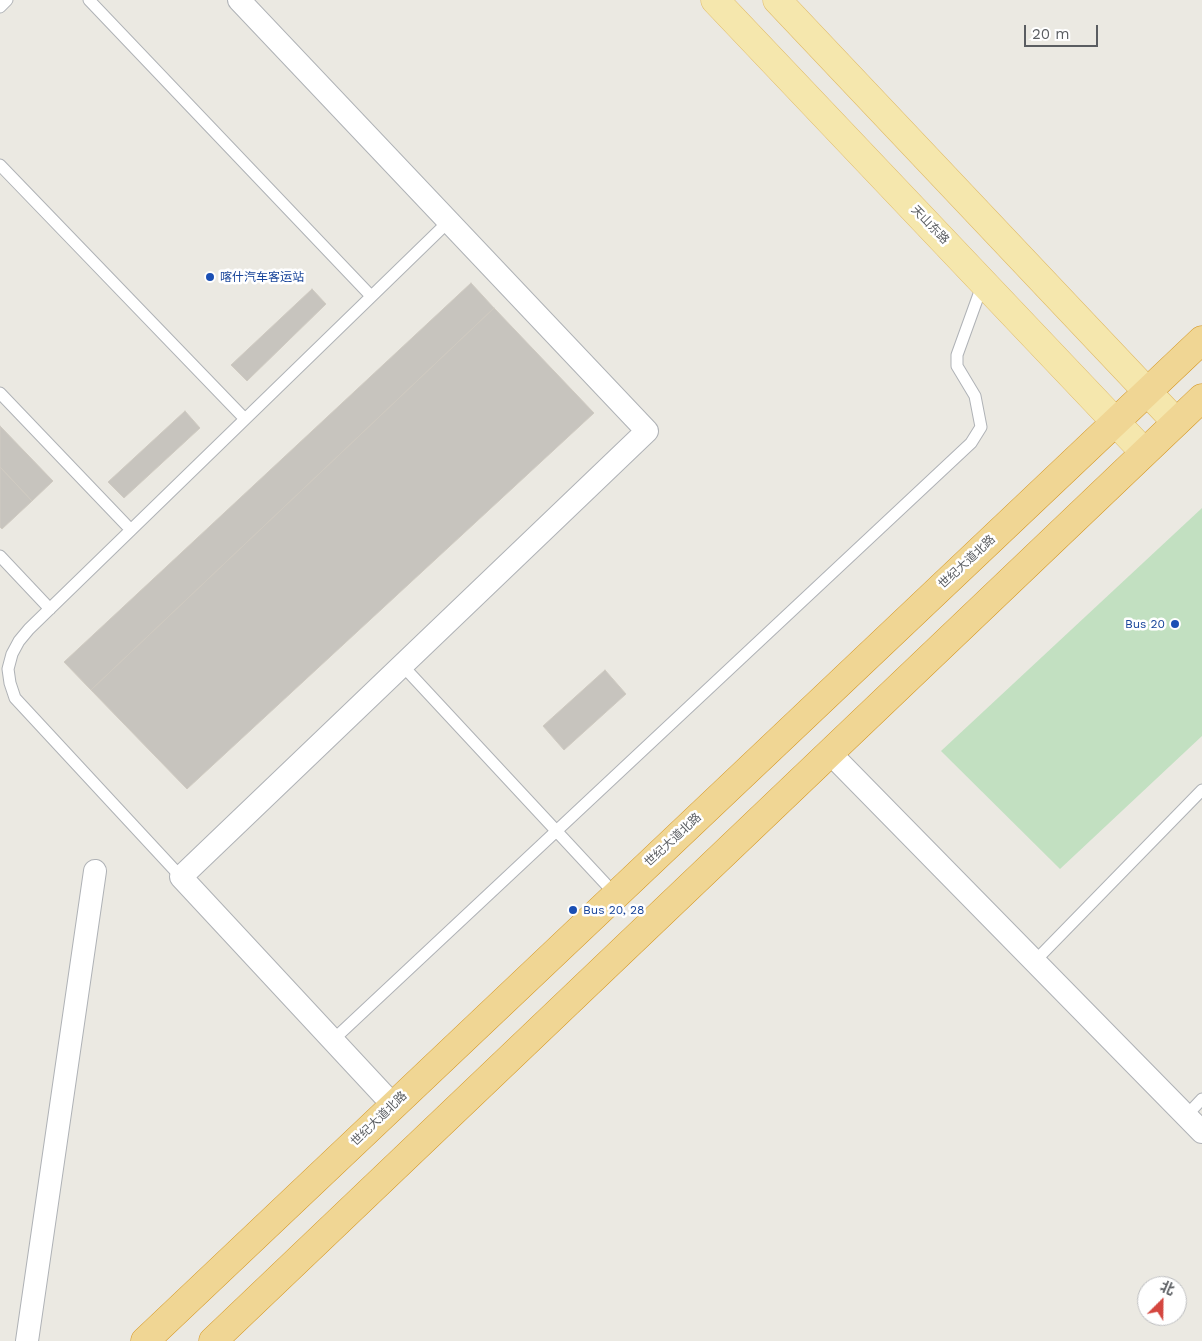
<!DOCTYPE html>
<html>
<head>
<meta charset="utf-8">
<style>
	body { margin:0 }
	#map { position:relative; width:1202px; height:1341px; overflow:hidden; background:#ebe9e2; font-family:"Work Sans","Noto Sans SC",sans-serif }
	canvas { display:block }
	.north { position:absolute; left:1137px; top:1276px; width:50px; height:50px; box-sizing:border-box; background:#fff; border:1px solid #bdbec0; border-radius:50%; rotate:23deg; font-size:14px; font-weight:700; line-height:20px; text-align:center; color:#5a5d61 }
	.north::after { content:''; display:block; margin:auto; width:18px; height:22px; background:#d4463f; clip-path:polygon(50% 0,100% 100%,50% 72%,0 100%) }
	.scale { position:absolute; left:1024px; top:25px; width:74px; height:22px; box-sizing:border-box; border:2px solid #5a5d61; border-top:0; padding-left:6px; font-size:15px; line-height:18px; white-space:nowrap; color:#5a5d61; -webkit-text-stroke:4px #fff; paint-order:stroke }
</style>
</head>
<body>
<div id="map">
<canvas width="1202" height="1341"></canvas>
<div class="north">北</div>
<div class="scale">20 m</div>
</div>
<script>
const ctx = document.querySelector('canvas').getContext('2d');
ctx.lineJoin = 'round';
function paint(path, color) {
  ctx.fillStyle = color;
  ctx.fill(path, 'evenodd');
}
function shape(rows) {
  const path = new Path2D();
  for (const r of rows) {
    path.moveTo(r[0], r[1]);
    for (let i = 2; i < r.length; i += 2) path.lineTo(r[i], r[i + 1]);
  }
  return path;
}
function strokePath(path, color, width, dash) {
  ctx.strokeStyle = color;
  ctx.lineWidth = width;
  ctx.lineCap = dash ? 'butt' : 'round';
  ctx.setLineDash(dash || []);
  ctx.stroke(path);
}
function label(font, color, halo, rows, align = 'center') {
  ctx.font = font + ' "Work Sans","Noto Sans SC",sans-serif';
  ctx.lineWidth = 5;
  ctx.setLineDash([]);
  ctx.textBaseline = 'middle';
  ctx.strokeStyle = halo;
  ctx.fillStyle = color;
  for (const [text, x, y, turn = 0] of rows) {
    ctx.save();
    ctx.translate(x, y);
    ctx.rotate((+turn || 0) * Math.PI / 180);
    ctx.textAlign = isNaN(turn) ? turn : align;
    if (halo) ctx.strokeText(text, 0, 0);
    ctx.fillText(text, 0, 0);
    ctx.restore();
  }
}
paint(shape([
	[1202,508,1202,736,1060,869,941,751]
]), '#c2e0c1');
const building = shape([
	[471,283,494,308,91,690,64,662,471,283],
	[312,289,326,304,247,381,231,365,312,289],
	[494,308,594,413,187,789,91,690,494,308],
	[185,411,200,428,124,498,108,482,185,411],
	[0,426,53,481,32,501,0,467,0,426],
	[0,467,32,501,2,529,0,527,0,467],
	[605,670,626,694,564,750,543,726,605,670]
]);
paint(building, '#c7c4be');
strokePath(building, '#cfcac1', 1);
const lane = shape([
	[89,0,371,296],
	[0,7,7,0],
	[0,165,245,419],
	[0,393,131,530],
	[0,556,50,609],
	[402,665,615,894],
	[181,877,15,698,10,683,8,669,12,654,19,641,29,629,448,222],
	[1035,961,1202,790],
	[333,1040,971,443,981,427,975,396,957,366,957,355,983,283],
	[1186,1116,1202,1099]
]);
const street = shape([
	[239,0,647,431,181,877,393,1105],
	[829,752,1202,1132],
	[27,1341,95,871]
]);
const primary = shape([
	[715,0,1144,452],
	[777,0,1176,422]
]);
const highway = shape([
	[145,1341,1202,340],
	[213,1341,1202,398]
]);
strokePath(lane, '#afb2b6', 13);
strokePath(street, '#afb2b6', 24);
strokePath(primary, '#e0ba66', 29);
strokePath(highway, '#d3931a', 29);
strokePath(lane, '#fff', 11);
strokePath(street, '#fff', 22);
strokePath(primary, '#f5e7ad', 28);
strokePath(highway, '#f0d694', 28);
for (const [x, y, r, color] of [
	[210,277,5,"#1a4fb4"],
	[1175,624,5,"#1a4fb4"],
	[573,910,5,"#1a4fb4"]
]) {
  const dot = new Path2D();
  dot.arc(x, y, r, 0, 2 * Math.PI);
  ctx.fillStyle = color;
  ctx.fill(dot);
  strokePath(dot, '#fff', 2);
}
label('12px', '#5a5d61', '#fff', [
	["天山东路",930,225,46],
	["世纪大道北路",967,562,-43],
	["世纪大道北路",673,840,-43],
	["世纪大道北路",379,1119,-44]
]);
label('12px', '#164399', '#fff', [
	["喀什汽车客运站",220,277],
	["Bus 20",1165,624,"right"],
	["Bus 20, 28",583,910]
], 'left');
</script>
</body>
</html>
